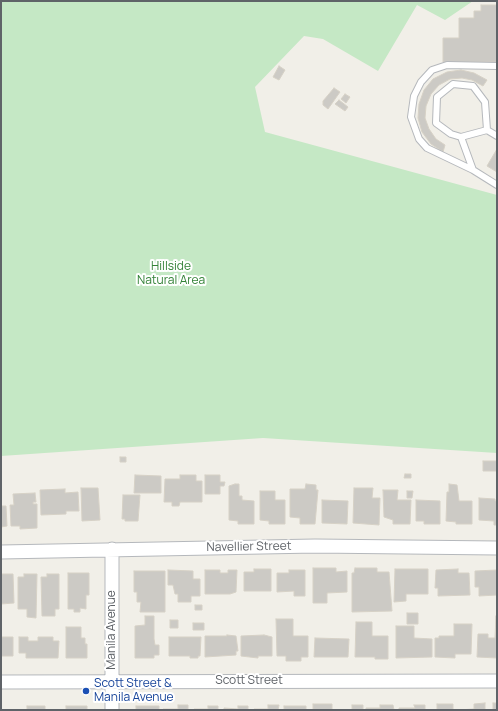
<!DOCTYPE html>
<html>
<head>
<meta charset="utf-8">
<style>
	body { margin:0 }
	#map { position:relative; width:498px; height:711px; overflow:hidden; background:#f1efe8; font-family:Manrope,sans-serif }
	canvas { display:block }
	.frame { position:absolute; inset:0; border:2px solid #5f6368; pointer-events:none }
</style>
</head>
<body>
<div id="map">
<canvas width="498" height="711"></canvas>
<div class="frame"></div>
</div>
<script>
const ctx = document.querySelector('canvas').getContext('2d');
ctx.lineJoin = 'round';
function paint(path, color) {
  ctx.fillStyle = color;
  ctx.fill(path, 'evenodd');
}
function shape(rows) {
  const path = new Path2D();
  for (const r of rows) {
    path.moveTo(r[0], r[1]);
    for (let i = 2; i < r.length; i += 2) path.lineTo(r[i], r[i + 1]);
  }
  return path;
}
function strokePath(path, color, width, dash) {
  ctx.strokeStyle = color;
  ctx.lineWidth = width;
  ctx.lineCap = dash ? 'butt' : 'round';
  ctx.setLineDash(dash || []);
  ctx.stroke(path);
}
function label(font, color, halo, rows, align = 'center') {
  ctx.font = font + ' Manrope,sans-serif';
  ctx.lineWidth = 4;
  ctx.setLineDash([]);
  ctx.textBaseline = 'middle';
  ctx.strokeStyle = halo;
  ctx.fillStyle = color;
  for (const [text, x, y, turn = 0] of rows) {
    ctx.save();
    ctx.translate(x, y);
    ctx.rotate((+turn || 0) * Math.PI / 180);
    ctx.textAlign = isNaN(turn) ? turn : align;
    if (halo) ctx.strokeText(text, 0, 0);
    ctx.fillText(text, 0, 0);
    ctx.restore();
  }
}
paint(shape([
	[1,1,473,1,445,20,417,5,378,71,323,39,304,36,255,87,265,132,497,195,497,453,263,438,1,456]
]), '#c5e8c5');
const building = shape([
	[481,5,497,5,497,62,443,62,443,38,459,38,459,18,474,18,474,11,481,11,481,5],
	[279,66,285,70,279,80,273,77,279,66],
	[461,70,474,73,487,80,483,86,472,80,462,78,450,79,439,85,431,94,426,106,425,118,429,129,436,139,445,145,443,152,431,144,422,132,418,118,419,104,424,90,433,79,447,72,461,70],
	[334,88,340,92,328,109,323,105,323,101,334,88],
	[345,94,350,97,346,103,341,99,345,94],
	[339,100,348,107,345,111,335,104,339,100],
	[497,149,497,172,487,166,497,149],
	[120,457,126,457,126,462,120,462,120,457],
	[483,461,497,461,497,471,483,471,483,461],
	[405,474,411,474,411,478,404,478,405,474],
	[135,475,161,476,161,493,134,493,135,475],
	[180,475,196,475,196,481,202,481,202,502,180,502,179,506,172,506,172,502,164,502,165,479,180,479,180,475],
	[205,475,220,475,220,482,225,482,224,486,220,486,220,494,205,494,205,475],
	[235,484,239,484,239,496,242,496,242,500,254,501,254,524,238,524,238,521,229,520,229,486,235,484],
	[306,484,316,485,316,490,318,490,315,524,300,524,300,518,290,517,290,489,305,489,306,484],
	[449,484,457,485,459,501,472,501,472,524,456,524,456,522,446,521,447,492,449,492,449,484],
	[81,488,98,488,100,520,82,521,81,488],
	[354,488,373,488,372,498,380,498,379,525,353,523,354,488],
	[65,489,65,493,78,492,79,511,66,511,66,514,41,515,40,490,65,489],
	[383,490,398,490,397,500,411,500,410,524,393,524,393,520,384,517,383,490],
	[260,491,275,491,275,500,285,500,285,524,269,524,269,521,260,520,260,491],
	[407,491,413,491,412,498,407,498,407,491],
	[35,493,36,502,33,502,33,504,37,504,37,528,20,529,20,526,11,526,10,505,14,505,13,494,35,493],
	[123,495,140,495,138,521,125,521,125,519,122,519,123,495],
	[479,498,495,499,495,501,497,501,497,525,494,525,494,521,479,520,479,498],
	[322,500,348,501,347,524,322,523,322,500],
	[416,500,440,501,440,524,424,524,424,521,416,521,416,500],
	[1,506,6,506,7,526,1,527,1,506],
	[313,568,336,568,336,572,347,571,347,592,327,593,327,603,313,603,313,568],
	[355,568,377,568,377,572,389,572,392,611,352,612,352,573,354,573,355,568],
	[254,569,271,569,271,591,244,591,244,572,254,572,254,569],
	[395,569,428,569,428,594,406,594,406,601,394,602,395,569],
	[458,569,458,573,469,573,470,595,438,596,438,588,435,588,436,570,458,569],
	[168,570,193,571,193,579,200,579,200,596,191,596,191,602,178,602,178,594,175,594,173,585,168,585,168,570],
	[205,570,220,570,220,573,228,573,228,570,237,570,236,592,230,594,205,594,205,570],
	[289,570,305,570,305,596,294,596,294,591,277,592,277,573,289,573,289,570],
	[497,570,497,595,479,596,479,587,475,587,475,571,497,570],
	[134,571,165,571,165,612,140,612,141,602,137,602,137,592,134,592,134,571],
	[68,573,89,573,89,595,86,595,86,609,80,608,80,612,74,612,74,609,68,609,68,573],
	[1,574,13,574,14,603,1,604,1,574],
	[24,574,37,574,36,618,27,617,27,609,18,609,18,577,24,577,24,574],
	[47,574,59,574,59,609,55,609,55,616,42,616,41,577,47,577,47,574],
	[195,605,202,605,202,610,195,610,195,605],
	[407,613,418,613,418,624,407,624,407,613],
	[145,616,154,616,154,639,155,645,159,645,159,655,154,655,154,658,135,658,135,626,145,625,145,616],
	[496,616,497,658,477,657,478,634,488,634,488,638,495,638,496,616],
	[276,619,293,619,293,636,308,636,308,657,301,657,301,661,286,661,286,656,277,656,276,619],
	[170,620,178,620,178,628,170,628,170,620],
	[356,622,372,622,372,636,388,636,388,659,375,659,375,657,355,657,356,622],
	[193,623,204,623,204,630,193,630,193,623],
	[454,624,472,624,471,654,455,654,455,658,435,657,435,638,439,638,439,636,454,636,454,624],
	[396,626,414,626,414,638,432,639,432,657,396,658,396,626],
	[66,627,81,627,81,638,85,638,85,644,87,644,87,658,66,658,66,627],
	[227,635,236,636,238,651,236,651,236,655,205,657,205,636,227,636,227,635],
	[264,635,272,637,272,656,258,656,258,658,241,656,241,636,264,635],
	[1,637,13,637,13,656,1,656,1,637],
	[19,637,28,637,28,641,38,641,38,637,53,637,53,641,59,641,58,658,26,658,26,653,19,653,19,637],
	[169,637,201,637,200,656,198,656,198,658,190,658,190,656,169,656,169,637],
	[315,638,349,639,348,657,314,657,315,638],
	[485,703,485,710,458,710,474,709,474,704,485,703],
	[493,703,497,703,497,710,493,710,493,703],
	[313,704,332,704,332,710,313,710,313,704],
	[437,704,453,704,453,710,437,710,437,704],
	[178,705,188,705,188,710,163,710,163,709,178,709,178,705],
	[268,705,279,705,278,710,254,710,254,709,268,709,268,705],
	[352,705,363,705,363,710,352,710,352,705],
	[380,705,393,705,394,710,366,710,366,708,380,708,380,705],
	[414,705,425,705,425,710,399,710,399,708,415,708,414,705],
	[27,706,45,706,45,710,27,710,27,706],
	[66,706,87,706,87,710,66,710,66,706],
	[136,706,159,706,159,710,136,710,136,706],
	[208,706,218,706,218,710,194,710,194,709,208,709,208,706],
	[238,706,248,706,248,710,224,710,224,708,238,709,238,706],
	[284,706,306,706,306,710,284,710,284,706]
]);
paint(building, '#cccac5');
strokePath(building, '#d6d1c6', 1);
const service = shape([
	[487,130,497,136],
	[461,137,451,134,436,123,437,97,453,84,473,86,485,102,487,130],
	[461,137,473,170,497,185],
	[461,137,487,130],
	[473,170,427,148,419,139,411,117,414,96,421,82,432,70,447,65,497,66]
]);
const minor = shape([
	[112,549,112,710],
	[1,552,315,546,497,548],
	[1,682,497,681]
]);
strokePath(service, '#b5b8bc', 8);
strokePath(minor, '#b5b8bc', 15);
strokePath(service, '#fff', 6);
strokePath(minor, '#fff', 13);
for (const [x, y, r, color] of [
	[86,691,4,"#1a4fb4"]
]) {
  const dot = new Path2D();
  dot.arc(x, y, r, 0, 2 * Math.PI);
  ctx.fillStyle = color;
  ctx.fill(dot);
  strokePath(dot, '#fff', 1.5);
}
label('12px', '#348238', '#fff', [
	["Hillside",171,267],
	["Natural Area",171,281]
]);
label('12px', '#5f6368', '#fff', [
	["Navellier Street",249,547,-1],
	["Manila Avenue",112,630,-90],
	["Scott Street",249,681]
]);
label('12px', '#164399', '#fff', [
	["Scott Street &",94,684],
	["Manila Avenue",94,698]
], 'left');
</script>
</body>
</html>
